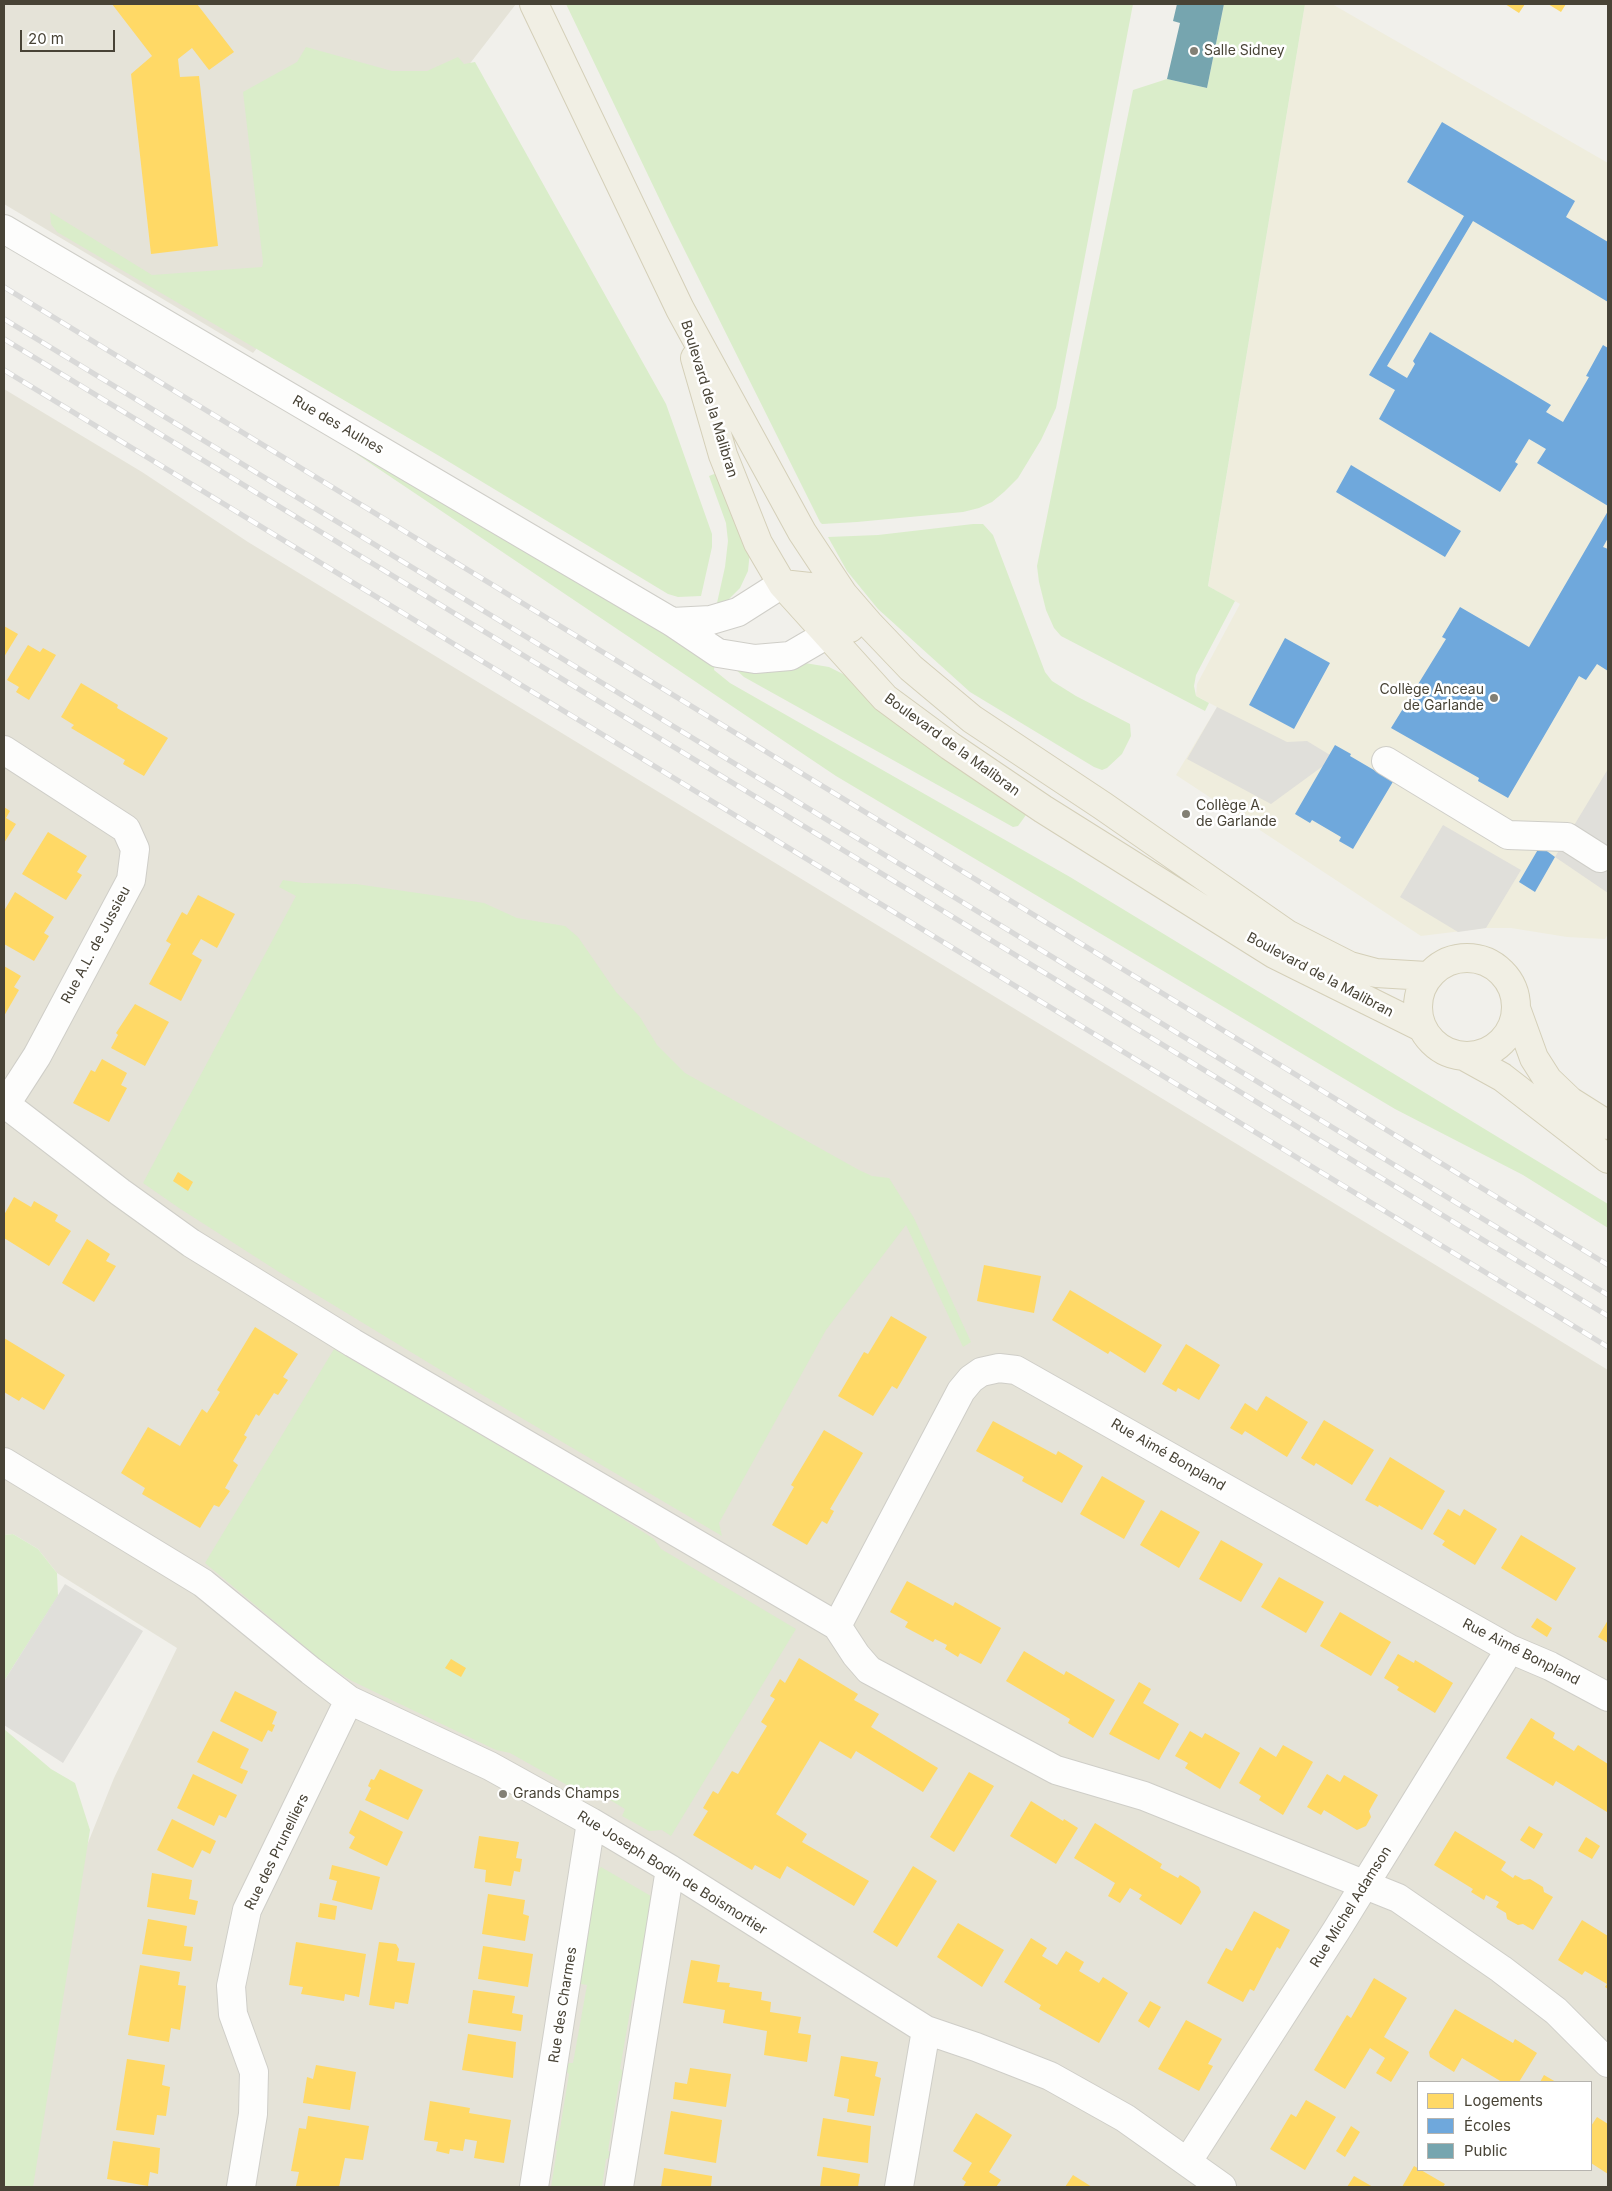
<!DOCTYPE html>
<html>
<head>
<meta charset="utf-8">
<style>
	body { margin:0 }
	#map { position:relative; width:1612px; height:2191px; overflow:hidden; background:#f1f0eb; font-family:Inter,sans-serif }
	canvas { display:block }
	.frame { position:absolute; inset:0; border:5px solid #484336; pointer-events:none }
	.legend { position:absolute; left:1417px; top:2081px; width:175px; height:90px; box-sizing:border-box; background:#fff; border:1px solid #b6b4af; margin:0; padding:6px 9px; list-style:none; font-size:15px; color:#484336 }
	.legend li { display:flex; align-items:center; gap:10px; height:25px }
	.legend b { width:25px; border:1px solid #b6b4af }
	.scale { position:absolute; left:20px; top:30px; width:95px; height:22px; box-sizing:border-box; border:2px solid #484336; border-top:0; padding-left:6px; font-size:15px; line-height:18px; white-space:nowrap; color:#484336; -webkit-text-stroke:4px #fff; paint-order:stroke }
</style>
</head>
<body>
<div id="map">
<canvas width="1612" height="2191"></canvas>
<div class="frame"></div>
<ul class="legend">
<li><b style="height:14px;background:#ffd966"></b>Logements</li>
<li><b style="height:14px;background:#6fa8dc"></b>Écoles</li>
<li><b style="height:14px;background:#76a5af"></b>Public</li>
</ul>
<div class="scale">20 m</div>
</div>
<script>
const ctx = document.querySelector('canvas').getContext('2d');
ctx.lineJoin = 'round';
function paint(path, color) {
  ctx.fillStyle = color;
  ctx.fill(path, 'evenodd');
}
function shape(rows) {
  const path = new Path2D();
  for (const r of rows) {
    if (r.length === 3) {
      path.moveTo(r[0] + r[2], r[1]);
      path.arc(r[0], r[1], r[2], 0, 2 * Math.PI);
      continue;
    }
    path.moveTo(r[0], r[1]);
    for (let i = 2; i < r.length; i += 2) path.lineTo(r[i], r[i + 1]);
  }
  return path;
}
function strokePath(path, color, width, dash) {
  ctx.strokeStyle = color;
  ctx.lineWidth = width;
  ctx.lineCap = dash ? 'butt' : 'round';
  ctx.setLineDash(dash || []);
  ctx.stroke(path);
}
function label(font, color, halo, rows, align = 'center') {
  ctx.font = font + ' Inter,sans-serif';
  ctx.lineWidth = 5;
  ctx.setLineDash([]);
  ctx.textBaseline = 'middle';
  ctx.strokeStyle = halo;
  ctx.fillStyle = color;
  for (const [text, x, y, turn = 0] of rows) {
    ctx.save();
    ctx.translate(x, y);
    ctx.rotate((+turn || 0) * Math.PI / 180);
    ctx.textAlign = isNaN(turn) ? turn : align;
    if (halo) ctx.strokeText(text, 0, 0);
    ctx.fillText(text, 0, 0);
    ctx.restore();
  }
}
paint(shape([
	[4,4,516,4,468,66,341,245,253,353,4,204],
	[4,389,142,472,248,542,1608,1370,1608,2187,29,2187,55,1925,114,1778,177,1648,57,1573,38,1549,13,1534,4,1535],
	[1418,2082,1591,2082,1591,2170,1418,2170]
]), '#e5e3d8');
paint(shape([
	[1305,4,1332,4,1608,163,1608,934,1605,939,1567,937,1511,928,1486,928,1421,936,1176,775,1217,707,1196,696,1197,684,1240,604,1208,586]
]), '#efeddd');
paint(shape([
	[566,4,1133,4,1056,408,1041,440,1018,478,1004,492,992,502,979,508,963,512,857,522,822,524,820,522,671,223],
	[1224,4,1305,4,1208,586,1235,601,1196,675,1194,686,1196,696,1209,703,1205,711,1061,636,1054,628,1046,610,1039,582,1037,566,1133,90,1167,79,1207,88],
	[306,47,392,71,427,71,458,57,464,64,475,62,666,404,712,534,712,547,701,596,678,597,668,594,441,457,57,232,51,224,50,212,152,275,262,267,263,262,243,92,297,62],
	[355,453,392,470,715,662,714,670,730,683,1070,877,1608,1204,1608,1228,1523,1175,1395,1109,836,776],
	[722,471,750,551,748,571,740,588,725,603,718,607,717,603,725,567,728,541,726,523,709,476],
	[973,524,983,524,993,535,1045,672,1052,681,1076,696,1130,724,1131,736,1122,754,1107,768,1102,770,1094,767,970,692,878,609,847,571,828,537,878,535],
	[805,663,829,667,847,676,1028,812,1021,822,1018,826,1013,827,744,677,734,668],
	[283,880,303,883,356,884,452,898,484,903,517,918,565,926,578,937,616,992,640,1017,657,1045,685,1073,859,1170,872,1176,889,1178,914,1218,971,1342,963,1347,906,1225,826,1330,719,1523,722,1536,457,1380,279,1272,179,1208,143,1183,296,896,279,887],
	[334,1349,612,1512,654,1539,661,1549,796,1629,671,1836,662,1830,649,1831,622,1816,625,1809,587,1786,583,1794,510,1753,496,1750,352,1681,328,1666,205,1563],
	[13,1534,38,1549,57,1573,58,1596,4,1681,4,1535],
	[4,1729,51,1769,75,1783,90,1830,33,2187,4,2187],
	[601,1867,656,1899,642,1997,632,2000,620,2069,629,2075,629,2079,619,2081,608,2151,616,2153,616,2156,606,2159,602,2187,551,2187,557,2150,549,2145,550,2141,558,2141,569,2074,562,2067,565,2063,573,2063,587,1985,575,1983,596,1872]
]), '#daedca');
paint(shape([
	[1217,707,1287,742,1307,741,1330,755,1323,766,1271,804,1187,759],
	[1608,769,1608,893,1555,857],
	[1443,825,1521,870,1486,928,1458,932,1400,897],
	[65,1584,143,1631,63,1763,4,1725,4,1681]
]), '#e0dfda');
paint(shape([
	[112,4,197,4,234,52,209,70,192,48,178,59,180,77,199,76,218,246,151,254,131,74,152,56],
	[1505,4,1525,4,1519,13],
	[1548,4,1566,4,1561,12],
	[4,626,18,634,4,657],
	[28,645,40,652,43,648,56,655,29,700,16,692,19,687,7,680],
	[81,683,118,705,117,708,168,738,144,776,123,764,125,760,71,728,74,725,61,717],
	[4,807,10,811,6,818,16,824,4,843],
	[48,832,87,856,77,872,82,875,66,900,22,874],
	[15,892,54,917,44,933,49,936,34,961,4,944,4,911],
	[198,895,235,914,217,948,201,939,192,954,202,960,181,1001,149,984,171,944,166,941,182,912,187,915],
	[4,966,21,976,14,987,19,990,4,1016],
	[135,1004,169,1022,145,1066,111,1048,118,1035,116,1033],
	[102,1059,127,1073,121,1085,127,1088,109,1122,73,1103,91,1070,95,1072],
	[178,1172,193,1182,188,1191,173,1181],
	[14,1197,31,1207,34,1201,58,1215,55,1221,71,1231,49,1266,4,1238,4,1215],
	[87,1239,110,1254,106,1261,116,1266,94,1302,62,1283],
	[984,1265,1041,1276,1034,1313,977,1301],
	[1070,1290,1162,1345,1145,1373,1110,1351,1108,1354,1052,1320],
	[891,1316,927,1337,897,1389,892,1386,873,1416,838,1396,864,1352,868,1354],
	[255,1327,298,1354,283,1377,288,1380,278,1395,274,1393,259,1416,256,1414,244,1435,247,1437,233,1461,238,1465,225,1488,230,1491,219,1507,214,1505,200,1528,142,1494,145,1488,121,1473,148,1427,180,1446,202,1409,207,1413,220,1392,217,1390],
	[4,1338,65,1375,44,1410,22,1397,19,1401,4,1392],
	[1186,1344,1220,1365,1199,1400,1178,1388,1176,1392,1162,1384],
	[1266,1396,1308,1422,1287,1457,1245,1431,1242,1435,1230,1428,1245,1403,1257,1411],
	[1324,1420,1374,1450,1352,1485,1316,1463,1314,1466,1301,1458],
	[993,1421,1056,1455,1058,1451,1083,1466,1062,1503,1022,1481,1024,1477,976,1451],
	[824,1430,863,1453,830,1509,834,1511,827,1524,822,1521,807,1545,772,1525,794,1487,791,1485],
	[1390,1457,1445,1491,1422,1530,1379,1505,1378,1507,1365,1500],
	[1102,1476,1145,1501,1124,1539,1080,1514],
	[1448,1509,1460,1516,1464,1509,1497,1529,1475,1565,1442,1545,1445,1541,1433,1534],
	[1161,1510,1200,1532,1179,1568,1140,1545],
	[1521,1535,1576,1568,1556,1601,1501,1568],
	[1221,1540,1263,1564,1241,1602,1199,1579],
	[1279,1577,1324,1602,1306,1633,1261,1607],
	[907,1581,953,1606,955,1602,1001,1628,981,1664,960,1653,958,1657,945,1649,947,1645,935,1639,933,1642,905,1627,908,1622,890,1612],
	[1340,1612,1391,1642,1371,1676,1320,1646],
	[1537,1618,1552,1628,1547,1637,1531,1627],
	[1608,1620,1608,1643,1598,1637],
	[1024,1651,1064,1675,1066,1671,1115,1700,1093,1738,1068,1723,1070,1719,1006,1681],
	[1398,1654,1414,1663,1415,1660,1453,1683,1435,1713,1397,1690,1399,1687,1384,1678],
	[799,1658,858,1694,854,1700,879,1714,871,1727,938,1768,923,1792,856,1751,851,1759,820,1741,776,1814,807,1834,802,1842,869,1881,854,1906,787,1866,780,1879,755,1865,752,1870,693,1835,708,1811,703,1808,713,1791,718,1794,732,1771,738,1774,767,1726,761,1722,775,1699,770,1696,780,1679,785,1683],
	[451,1659,466,1668,461,1677,445,1668],
	[1139,1682,1151,1689,1143,1703,1179,1724,1159,1760,1109,1734],
	[235,1691,277,1712,272,1724,275,1725,272,1732,268,1730,262,1742,220,1721],
	[1531,1718,1555,1733,1553,1738,1574,1751,1578,1745,1608,1764,1607,1812,1556,1781,1553,1786,1506,1758],
	[213,1731,249,1749,240,1768,248,1771,242,1784,197,1762],
	[1190,1731,1202,1738,1205,1733,1240,1753,1220,1789,1185,1768,1188,1763,1175,1756],
	[1283,1745,1313,1762,1283,1815,1259,1800,1261,1796,1239,1783,1260,1747,1276,1757],
	[380,1769,423,1790,408,1820,365,1800,371,1788,368,1786,371,1779,374,1780],
	[969,1772,994,1786,954,1852,930,1837],
	[193,1774,237,1795,226,1818,219,1815,214,1826,177,1808],
	[1327,1774,1340,1782,1344,1775,1378,1795,1369,1811,1371,1817,1366,1826,1357,1830,1324,1810,1321,1815,1307,1807],
	[1031,1801,1063,1821,1064,1819,1078,1828,1056,1864,1010,1836],
	[360,1810,403,1832,387,1866,349,1848,355,1837,349,1833],
	[172,1819,216,1841,210,1854,202,1850,193,1868,157,1850],
	[1095,1823,1162,1864,1160,1868,1178,1878,1180,1875,1199,1887,1201,1892,1181,1925,1139,1899,1142,1895,1130,1888,1120,1903,1108,1896,1115,1883,1074,1858],
	[1529,1826,1543,1834,1534,1849,1520,1840],
	[1455,1831,1506,1862,1501,1870,1513,1878,1515,1875,1524,1880,1530,1879,1543,1887,1544,1892,1553,1897,1533,1930,1523,1924,1518,1925,1507,1919,1506,1913,1496,1907,1499,1902,1486,1895,1484,1900,1471,1892,1473,1889,1434,1865],
	[479,1836,519,1842,516,1858,522,1859,520,1872,514,1871,511,1886,485,1882,486,1870,474,1868],
	[1586,1837,1600,1846,1592,1859,1578,1851],
	[332,1865,380,1877,372,1910,332,1900,337,1881,329,1879],
	[913,1866,937,1881,897,1947,873,1932],
	[152,1873,192,1880,189,1899,198,1901,195,1915,147,1907],
	[488,1894,525,1900,523,1914,529,1916,525,1941,482,1934],
	[320,1903,337,1906,335,1920,318,1917],
	[1254,1911,1290,1930,1280,1949,1277,1947,1254,1991,1250,1989,1243,2002,1207,1983,1226,1948,1232,1951],
	[148,1919,187,1926,184,1946,193,1947,191,1961,142,1954],
	[1582,1920,1608,1936,1608,1989,1605,1987,1607,1984,1585,1971,1582,1975,1558,1960],
	[958,1923,1004,1950,982,1987,937,1957],
	[1031,1938,1047,1948,1042,1956,1057,1965,1066,1951,1084,1962,1079,1971,1099,1983,1103,1977,1128,1993,1099,2043,1039,2009,1041,2005,1004,1982],
	[296,1942,366,1954,359,1997,345,1994,344,2001,308,1995,301,1994,303,1987,289,1985],
	[379,1942,396,1944,399,1949,397,1961,415,1963,408,2004,395,2002,394,2009,369,2005],
	[483,1946,533,1954,528,1987,478,1979],
	[691,1960,720,1965,717,1982,730,1983,729,1987,762,1992,761,2000,771,2002,770,2012,801,2017,798,2033,811,2035,807,2062,764,2055,767,2031,723,2023,725,2010,683,2003],
	[140,1965,180,1972,178,1985,186,1986,180,2030,171,2028,169,2042,128,2035],
	[1374,1978,1407,1998,1384,2037,1409,2052,1391,2082,1376,2073,1385,2058,1370,2048,1345,2089,1314,2070,1347,2015,1351,2018],
	[473,1990,515,1996,512,2013,523,2015,521,2031,468,2023],
	[1150,2001,1161,2007,1149,2028,1138,2021],
	[1455,2009,1513,2043,1515,2039,1537,2053,1519,2082,1502,2082,1462,2058,1454,2072,1430,2057,1429,2052],
	[1186,2020,1222,2039,1208,2064,1213,2066,1199,2091,1158,2069],
	[468,2034,516,2042,513,2078,462,2070],
	[841,2056,878,2062,875,2076,881,2078,874,2116,847,2112,849,2099,834,2096],
	[127,2059,165,2065,162,2085,170,2087,166,2116,157,2115,154,2135,116,2130],
	[316,2065,356,2072,350,2110,303,2103,307,2077,313,2079],
	[690,2068,731,2074,726,2107,673,2099,675,2082,687,2084],
	[1544,2075,1556,2082,1540,2082],
	[1306,2100,1336,2117,1305,2170,1270,2149,1291,2114,1296,2117],
	[430,2101,470,2108,469,2113,511,2120,504,2163,474,2158,477,2141,465,2139,463,2151,450,2149,449,2154,436,2151,438,2142,424,2140],
	[671,2111,722,2120,716,2163,664,2154],
	[976,2113,1012,2135,989,2172,1001,2180,996,2187,963,2187,966,2182,962,2179,972,2163,953,2151],
	[308,2116,369,2126,363,2160,345,2158,339,2187,296,2186,299,2172,291,2171,299,2128,306,2129],
	[1597,2117,1608,2124,1608,2174,1591,2163,1591,2126],
	[823,2118,871,2126,868,2163,817,2156],
	[1351,2126,1360,2132,1345,2157,1336,2151],
	[113,2141,160,2148,158,2174,150,2172,148,2186,107,2179],
	[1414,2166,1445,2184,1443,2187,1402,2187],
	[823,2167,860,2174,858,2187,820,2187],
	[664,2168,712,2176,711,2187,661,2187],
	[1073,2175,1092,2187,1065,2187],
	[1354,2176,1373,2187,1347,2187]
]), '#ffd966');
paint(shape([
	[1442,122,1575,201,1566,217,1608,242,1608,302,1473,221,1387,366,1407,378,1415,364,1413,361,1430,332,1551,405,1546,412,1563,422,1589,377,1586,376,1603,345,1608,348,1608,506,1537,463,1546,449,1529,439,1515,462,1518,464,1500,492,1379,419,1395,390,1369,375,1464,216,1407,182],
	[1351,465,1461,531,1445,557,1336,492],
	[1608,511,1608,538,1603,547,1608,549,1608,671,1597,664,1586,680,1579,676,1508,798,1478,781,1479,778,1391,728,1446,639,1442,637,1460,607,1529,647],
	[1285,638,1330,663,1294,729,1249,705],
	[1335,745,1351,754,1350,756,1379,773,1381,772,1394,780,1353,849,1339,841,1341,837,1312,820,1310,823,1295,814],
	[1540,846,1555,857,1535,892,1519,882]
]), '#6fa8dc');
paint(shape([
	[1177,4,1224,4,1207,88,1167,79,1180,23,1173,21]
]), '#76a5af');
const minor = shape([
	[4,229,672,622,718,653,755,659,790,656,826,635],
	[672,622,711,620,738,612,782,584],
	[4,750,126,829,135,849,131,880,37,1056,6,1104],
	[1386,761,1508,835,1567,837,1600,858],
	[4,1103,120,1192,191,1243,353,1343,837,1626,856,1655,869,1670,1056,1770,1144,1796,1398,1898,1501,1969,1556,2011,1608,2063],
	[4,1462,203,1583,311,1671,349,1700,490,1766,591,1822,670,1869,926,2030,976,2047,1050,2076,1125,2118,1222,2187],
	[837,1626,961,1391,971,1379,981,1372,999,1368,1016,1370,1510,1649,1550,1666,1608,1697],
	[1188,2161,1336,1931,1510,1649],
	[241,2187,253,2114,254,2072,233,2014,231,1986,247,1910,349,1700],
	[534,2187,591,1822],
	[619,2187,670,1869],
	[899,2187,926,2030]
]);
const major = shape([
	[534,4,680,309,802,532,843,594,869,624,911,668,972,719,1103,806,1287,934,1350,966,1376,973,1427,976],
	[695,358,723,455,758,543,782,584,885,698,950,746,1043,809,1274,954,1421,1027],
	[782,584,810,587,850,628],
	[1467,1007,49],
	[1517,1011,1534,1058,1548,1080,1570,1101,1608,1125],
	[1464,1056,1502,1077,1608,1159]
]);
strokePath(minor, '#cfcec8', 30);
strokePath(major, '#d4cfb8', 30);
strokePath(minor, '#fdfdfc', 28);
strokePath(major, '#f1efe4', 28);
const rail = shape([
	[4,287,1608,1265],
	[4,319,1608,1295],
	[4,339,1608,1316],
	[4,370,1608,1347]
]);
strokePath(rail, '#d9d9d8', 5.5);
strokePath(rail, '#fff', 4, [11]);
for (const [x, y, r, color] of [
	[1194,51,5,"#838075"],
	[1494,698,5,"#838075"],
	[1186,814,5,"#838075"],
	[503,1794,5,"#838075"]
]) {
  const dot = new Path2D();
  dot.arc(x, y, r, 0, 2 * Math.PI);
  ctx.fillStyle = color;
  ctx.fill(dot);
  strokePath(dot, '#fff', 2);
}
label('14px', '#484336', '#fff', [
	["Salle Sidney",1204,51],
	["Collège Anceau",1484,690,"right"],
	["de Garlande",1484,706,"right"],
	["Collège A.",1196,806],
	["de Garlande",1196,822],
	["Grands Champs",513,1794]
], 'left');
label('14px', '#484336', '#fff', [
	["Boulevard de la Malibran",709,399,73],
	["Rue des Aulnes",338,425,30],
	["Boulevard de la Malibran",952,745,36],
	["Rue A.L. de Jussieu",96,945,-62],
	["Boulevard de la Malibran",1320,975,28],
	["Rue Aimé Bonpland",1168,1455,30],
	["Rue Aimé Bonpland",1521,1652,27],
	["Rue des Prunelliers",277,1852,-64],
	["Rue Joseph Bodin de Boismortier",672,1873,32],
	["Rue Michel Adamson",1351,1907,-58],
	["Rue des Charmes",563,2005,-81]
]);
</script>
</body>
</html>
